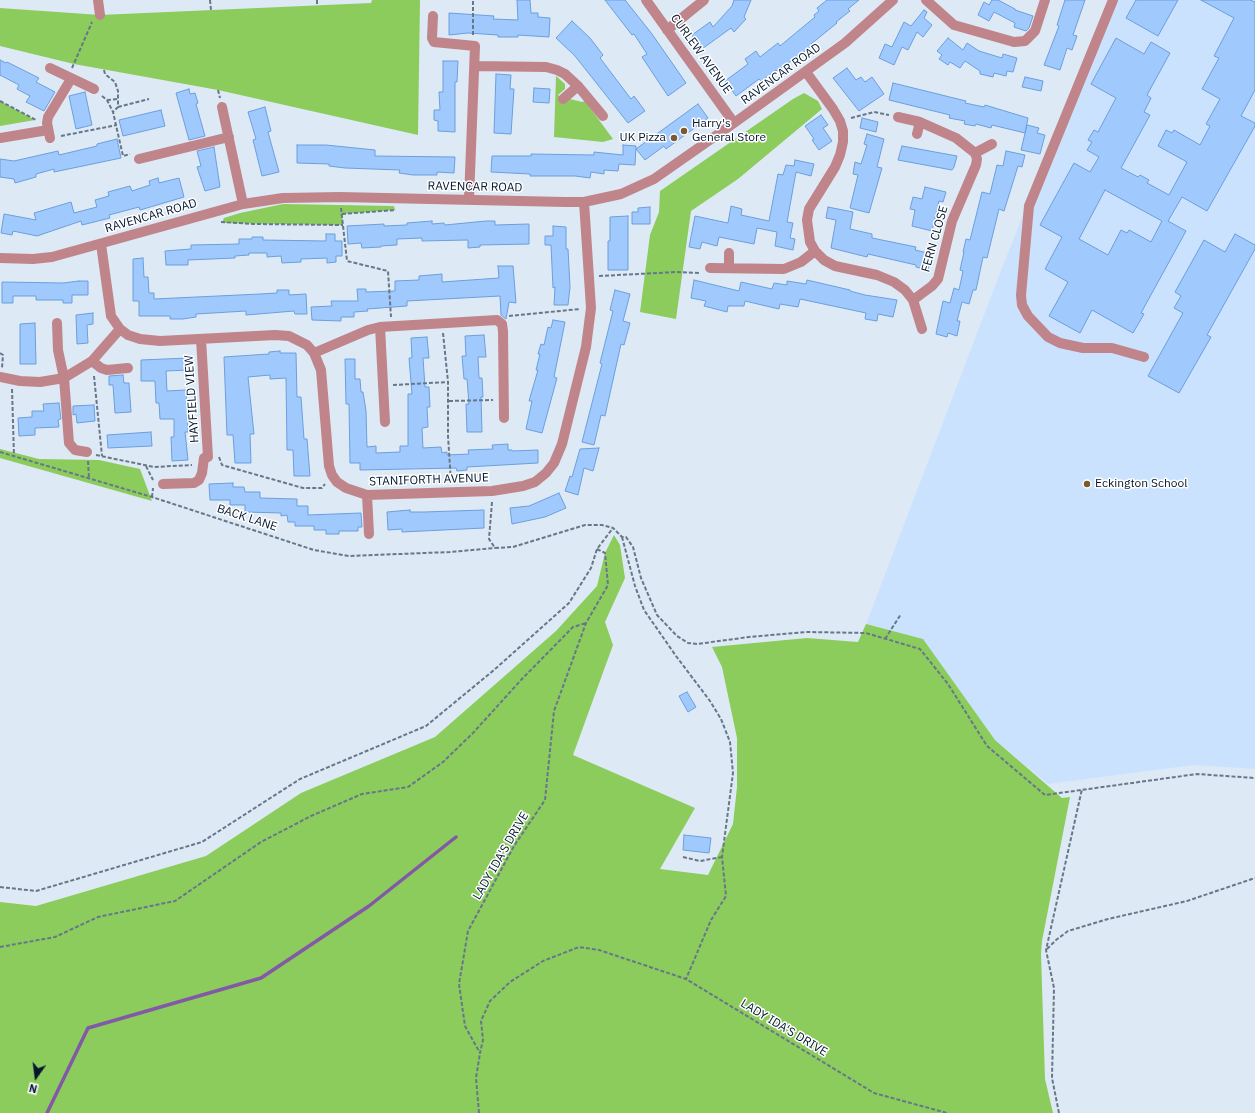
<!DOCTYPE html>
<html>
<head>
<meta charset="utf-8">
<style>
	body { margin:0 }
	#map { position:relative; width:1255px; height:1113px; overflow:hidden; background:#dee9f6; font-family:"IBM Plex Sans",sans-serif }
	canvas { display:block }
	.north { position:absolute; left:16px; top:1057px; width:40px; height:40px; -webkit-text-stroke:3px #fff; paint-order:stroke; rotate:194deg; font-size:11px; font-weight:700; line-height:16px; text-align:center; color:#04172f }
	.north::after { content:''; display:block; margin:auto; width:14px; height:18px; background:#04172f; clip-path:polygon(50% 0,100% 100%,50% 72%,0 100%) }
</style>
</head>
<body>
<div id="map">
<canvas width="1255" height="1113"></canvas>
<div class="north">N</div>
</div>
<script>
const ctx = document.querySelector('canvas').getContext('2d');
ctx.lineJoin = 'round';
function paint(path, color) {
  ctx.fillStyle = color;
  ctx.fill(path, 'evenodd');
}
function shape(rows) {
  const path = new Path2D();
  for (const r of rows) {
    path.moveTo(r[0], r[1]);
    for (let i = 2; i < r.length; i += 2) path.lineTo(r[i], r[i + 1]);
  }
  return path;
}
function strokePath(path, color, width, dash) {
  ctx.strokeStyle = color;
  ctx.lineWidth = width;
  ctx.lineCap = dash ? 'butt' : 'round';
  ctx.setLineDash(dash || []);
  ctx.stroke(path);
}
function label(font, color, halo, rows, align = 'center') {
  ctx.font = font + ' "IBM Plex Sans",sans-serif';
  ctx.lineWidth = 3;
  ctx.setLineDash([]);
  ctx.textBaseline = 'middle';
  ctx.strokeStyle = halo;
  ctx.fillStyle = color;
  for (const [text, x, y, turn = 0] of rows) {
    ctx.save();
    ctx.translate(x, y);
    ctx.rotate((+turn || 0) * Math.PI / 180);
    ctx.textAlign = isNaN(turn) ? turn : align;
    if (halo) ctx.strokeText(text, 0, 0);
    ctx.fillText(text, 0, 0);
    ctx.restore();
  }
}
paint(shape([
	[1109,0,1255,0,1255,769,1194,765,1048,784,995,740,963,697,866,624,1000,273]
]), '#cbe2ff');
paint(shape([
	[372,0,420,0,418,135,218,90,74,64,0,46,0,8,100,15,371,3],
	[556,76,565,84,565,89,558,95,564,103,570,99,582,102,585,101,613,139,603,142,554,137],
	[804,93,818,101,822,109,738,179,691,211,676,319,640,312,650,235,659,212,660,191,793,99],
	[0,101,35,120,0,126],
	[283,204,394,206,395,210,342,214,343,225,222,223,224,218,240,213],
	[0,449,39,459,99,460,140,469,152,501,0,458],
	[614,535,620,545,625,578,605,622,613,645,573,755,695,808,660,869,708,875,733,824,737,787,737,738,722,667,712,647,807,638,858,642,866,624,923,639,995,740,1062,798,1070,797,1042,941,1041,954,1045,1079,1053,1113,0,1113,0,902,36,906,206,856,301,793,435,737,556,631,597,586,605,553]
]), '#8bcc5c');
strokePath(shape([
	[47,1113,88,1028,261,978,369,906,456,837]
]), '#8358a7', 3.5);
const building = shape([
	[517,0,530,0,531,13,538,13,538,17,550,18,549,37,518,35,518,37,498,37,498,35,468,33,449,35,449,13,494,16,493,19,518,20,517,0],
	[605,0,625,0,652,34,686,83,668,96,642,57,647,54,634,34,632,35,605,0],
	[734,0,751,0,744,17,746,19,734,32,731,28,702,49,692,35,710,22,713,27,732,6,734,0],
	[827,0,859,0,848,9,850,11,836,22,837,23,811,44,812,45,805,51,777,71,776,70,761,81,759,79,736,96,725,81,748,64,745,59,756,51,760,57,778,43,780,46,815,17,814,15,819,11,817,8,827,0],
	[992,0,998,0,1015,9,1015,10,1033,16,1029,28,1026,31,1014,27,1015,23,994,12,989,21,978,15,984,2,989,5,992,0],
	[1065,0,1085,0,1073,35,1077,36,1072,50,1067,48,1060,70,1044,65,1059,26,1057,25,1065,0],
	[1136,0,1178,0,1158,36,1126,18,1136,0],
	[1201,0,1250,0,1255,2,1255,90,1241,116,1255,123,1255,126,1207,211,1182,197,1168,221,1186,231,1141,313,1144,314,1133,333,1092,310,1080,333,1049,316,1068,282,1045,269,1062,237,1040,225,1074,163,1090,172,1099,157,1087,150,1092,142,1088,140,1094,130,1098,132,1116,98,1091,84,1116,38,1144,54,1151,42,1170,53,1147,95,1151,98,1144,112,1150,115,1121,168,1138,177,1140,175,1149,180,1147,183,1169,195,1187,162,1158,146,1166,130,1172,133,1174,130,1200,145,1210,126,1206,124,1220,99,1202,89,1219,58,1214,56,1234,18,1201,0],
	[1105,190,1162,221,1151,242,1129,230,1127,233,1121,230,1108,255,1079,239,1105,190],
	[924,10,927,12,924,18,932,25,923,37,917,32,908,50,902,47,894,65,879,58,885,44,892,47,904,22,911,26,924,10],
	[572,21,590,38,603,55,600,58,631,99,634,96,645,111,628,123,575,56,556,38,572,21],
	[948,38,963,50,967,43,979,51,1002,58,1003,54,1017,58,1013,72,1007,71,1006,76,994,73,993,77,980,74,980,71,965,61,960,68,950,62,948,65,939,59,942,55,937,51,948,38],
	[0,60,6,63,7,62,39,78,36,82,55,92,44,111,26,102,30,96,17,89,19,85,0,75,0,60],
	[443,61,458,61,457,82,455,82,455,132,438,131,438,121,434,120,434,110,440,110,439,92,443,92,443,61],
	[847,68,856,80,861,77,865,82,872,77,884,94,859,111,833,78,847,68],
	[496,74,511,75,510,89,514,89,511,134,494,133,496,74],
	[1025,77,1043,81,1041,91,1022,87,1025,77],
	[893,83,966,101,965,103,984,107,985,105,1028,118,1025,133,992,125,991,128,976,124,975,126,964,124,965,121,949,118,950,115,889,100,893,83],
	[534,88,550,89,549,103,533,102,534,88],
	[189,89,190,94,195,93,198,103,196,104,205,136,189,140,176,93,189,89],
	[85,92,92,125,76,129,69,96,85,92],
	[698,104,708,118,666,149,664,146,645,160,636,149,698,104],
	[265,107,271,131,268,132,279,172,262,176,253,140,256,139,248,112,265,107],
	[161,110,165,126,123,136,119,120,161,110],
	[821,115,828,125,823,128,832,141,819,150,812,140,814,139,805,126,821,115],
	[862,118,878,122,876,132,860,128,862,118],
	[1027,125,1039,128,1037,133,1045,135,1040,154,1021,150,1027,125],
	[867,134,884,139,877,167,882,168,869,213,850,208,858,175,853,174,855,162,861,164,867,145,864,144,867,134],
	[117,139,121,158,54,172,54,169,36,174,36,177,15,183,14,179,0,177,0,159,14,161,58,151,59,155,97,146,97,144,117,139],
	[297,145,326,145,375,150,375,156,455,157,454,173,437,172,437,175,413,175,399,173,400,170,345,168,329,166,329,164,297,163,297,145],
	[623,145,636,146,635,165,619,164,618,171,604,170,604,174,591,172,590,178,575,176,530,176,530,174,491,172,492,156,531,156,531,154,594,155,594,152,623,155,623,145],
	[902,146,957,156,954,167,952,170,898,160,902,146],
	[214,147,220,187,205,191,197,167,201,166,197,151,214,147],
	[1006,151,1025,155,1022,167,1018,166,1004,211,999,209,987,258,983,257,976,290,973,290,969,304,962,302,957,321,960,321,957,336,948,333,947,337,936,334,943,301,950,303,954,288,959,290,963,271,960,270,964,252,963,252,966,239,970,240,982,192,990,194,997,165,1003,166,1006,151],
	[795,160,814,164,811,176,796,172,787,222,793,223,790,238,795,239,793,250,775,246,777,232,757,228,754,244,719,237,717,246,702,242,700,249,689,247,695,216,728,223,731,206,742,209,741,215,769,221,778,174,783,175,786,165,794,166,795,160],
	[158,178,159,183,179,178,184,197,140,210,139,207,109,215,110,218,82,225,81,221,37,236,13,231,12,235,1,233,4,214,36,220,34,213,71,202,74,213,97,207,95,200,109,196,108,192,130,186,132,191,150,185,149,181,158,178],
	[925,187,946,192,943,202,939,201,932,231,912,226,915,210,910,209,913,197,922,199,925,187],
	[650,207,650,224,632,224,632,212,638,212,638,208,650,207],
	[828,207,853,212,850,229,872,234,872,238,916,247,915,250,932,254,928,270,916,267,916,265,868,254,867,257,831,248,836,220,826,218,828,207],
	[628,216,628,270,608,270,608,241,610,241,610,217,628,216],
	[432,221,432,224,444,223,445,225,486,221,495,221,495,225,529,224,529,244,480,245,480,247,468,248,468,240,422,241,422,238,397,239,397,245,381,246,381,247,362,248,361,243,348,244,347,226,384,224,384,226,407,225,407,223,432,221],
	[553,226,566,227,566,249,568,249,570,287,568,305,554,305,555,287,553,288,551,245,545,245,545,236,553,236,553,226],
	[326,234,335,234,335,241,342,241,342,256,336,256,336,262,327,263,327,258,301,259,301,262,282,263,281,256,267,257,267,253,249,253,249,255,235,256,235,258,188,260,188,265,166,265,165,251,191,249,191,245,239,244,239,239,252,239,252,237,263,237,263,240,326,241,326,234],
	[1235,234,1255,245,1255,249,1207,335,1211,337,1179,393,1148,376,1183,313,1174,308,1181,296,1175,292,1204,240,1225,252,1235,234],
	[143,258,144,277,148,277,149,293,154,293,154,299,260,294,277,293,277,290,289,290,289,295,306,294,307,314,295,314,294,311,246,315,246,311,196,314,196,317,183,319,170,319,170,316,139,316,139,301,133,301,133,259,143,258],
	[498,266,513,266,516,303,509,302,506,319,501,315,500,296,407,301,407,306,367,309,368,311,354,312,354,317,341,317,341,321,312,320,311,307,332,306,331,301,358,301,357,289,366,289,366,292,395,291,395,281,419,280,419,276,442,274,442,282,499,278,498,266],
	[694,280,739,291,741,282,772,289,774,283,787,285,787,281,806,284,807,280,850,290,850,291,865,295,897,300,893,317,878,314,877,321,865,319,866,313,800,299,798,307,780,304,779,309,745,301,744,306,728,306,727,312,704,306,706,301,691,298,694,280],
	[79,281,88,281,88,295,72,295,72,303,63,303,63,300,36,300,36,296,13,296,13,303,2,303,2,282,63,283,79,281],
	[615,290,630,294,623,321,630,323,624,345,621,344,605,416,601,415,594,445,582,442,602,364,600,363,613,311,610,310,615,290],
	[93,313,93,324,87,325,88,343,77,344,76,315,93,313],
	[553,320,565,322,554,377,557,378,542,433,526,429,532,401,529,401,538,370,536,370,540,354,538,354,541,344,544,345,548,327,551,328,553,320],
	[35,323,36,364,20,364,20,324,35,323],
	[484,335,486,357,478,357,479,378,482,378,483,397,481,397,482,432,467,432,466,404,469,404,467,379,464,379,462,356,466,356,465,336,484,335],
	[427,337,429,358,423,358,425,387,429,387,430,407,427,407,428,427,422,428,423,448,441,447,442,453,447,452,447,455,469,454,468,450,493,449,492,445,508,444,508,450,512,450,512,451,538,450,538,463,467,467,467,470,457,471,456,468,360,470,360,463,350,463,349,404,346,404,345,359,355,359,355,379,360,379,361,392,363,392,366,411,367,447,376,446,376,453,400,452,400,446,408,446,408,394,412,394,409,358,412,358,411,338,427,337],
	[280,351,280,353,296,353,297,397,301,397,304,439,307,439,310,476,294,476,293,450,287,450,286,378,270,379,270,375,248,377,254,434,250,434,251,463,235,463,233,435,227,435,224,357,269,354,269,352,280,351],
	[188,358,189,370,166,371,167,391,186,390,188,432,185,432,188,460,172,461,171,437,174,437,174,419,160,419,159,403,156,403,155,381,141,381,141,360,188,358],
	[123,375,124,383,129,383,131,412,115,413,113,385,109,385,109,376,123,375],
	[59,403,61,419,58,420,59,427,35,428,35,435,19,436,18,418,32,417,32,411,44,411,43,404,59,403],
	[94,405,95,421,77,423,76,414,73,415,73,406,94,405],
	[151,432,152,446,108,448,107,435,151,432],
	[599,448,593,471,584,468,578,495,565,491,570,476,572,477,580,449,599,448],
	[233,483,233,487,244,487,245,492,260,492,260,498,297,499,297,506,308,506,308,515,361,513,362,527,358,527,358,531,339,531,339,534,326,534,326,530,314,530,314,526,295,526,295,522,288,522,287,515,281,516,281,513,245,512,245,505,230,505,230,500,210,500,209,484,233,483],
	[559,493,566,508,545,517,512,524,510,508,529,506,559,493],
	[410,510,410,512,424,512,484,510,484,528,402,532,402,529,388,530,387,512,410,510],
	[687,692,696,707,688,712,679,696,687,692],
	[684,835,711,838,709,853,683,850,684,835]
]);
paint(building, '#a0cafd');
strokePath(building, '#6b9edb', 1);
strokePath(shape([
	[210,0,211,10],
	[317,0,317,5],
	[473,35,473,0],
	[72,68,92,22],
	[104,70,105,74,115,82,118,91,118,107,113,112],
	[218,90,220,98],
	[102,96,107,100,113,112,123,156,130,154],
	[107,100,118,99],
	[0,101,36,120],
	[118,107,149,99],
	[851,118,874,112,889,115],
	[61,136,117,125],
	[341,208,347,261,388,271,391,317],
	[342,214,396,210],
	[221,222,253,224,343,225],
	[599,276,677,272,700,273],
	[509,316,580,309],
	[443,333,448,382,448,436,451,482],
	[0,353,3,355,2,368],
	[94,376,102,456],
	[393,385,448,382],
	[12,389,14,456],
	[449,401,493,400],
	[0,452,152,497,314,550,349,556,450,552,495,548],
	[96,455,154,467,192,465],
	[219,457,222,465,303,488,322,488,325,484],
	[88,461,89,478],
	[146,466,153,480],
	[152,497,153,488],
	[492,502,489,539,495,548,513,547,585,525,602,525,613,528,622,537,626,537,633,547,641,578,657,615,677,636,688,643,697,644,749,637,806,632,866,633,920,649,948,684,987,746,1045,795,1197,774,1255,778],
	[622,537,635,586,644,610,676,656,710,701,721,719,730,742,733,773,722,857,726,896,711,920,686,979],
	[597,549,605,553,608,585,586,623,554,711,545,800,514,846,468,931,459,984,465,1026,480,1053,483,1040,481,1021,490,1001,510,982,543,961,579,947,599,950,686,979,874,1093,947,1113],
	[885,639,901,614],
	[683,857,700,861,722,857],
	[0,887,36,891,202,842,300,779,426,726,494,670,569,603,591,568,597,549,613,528],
	[0,947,55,937,98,917,175,901,261,842,311,816,362,794,408,787,443,762,473,733,521,680,573,627,586,623],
	[1047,949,1056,940,1068,931,1108,919,1187,901,1255,878],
	[479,1113,476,1078,480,1053],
	[1059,1113,1052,1078,1054,988,1046,950,1082,789]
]), '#67778a', 2, [4, 2]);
strokePath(shape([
	[98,0,100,15],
	[646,0,734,123],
	[926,0,954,25,1014,42,1025,41,1035,31,1045,0],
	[1113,0,1029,206,1021,295,1022,305,1028,316,1048,337,1060,343,1083,348,1112,348,1144,357],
	[433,16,432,38,434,42,475,46,469,199],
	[667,30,704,0],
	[475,66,546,67,557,70,565,74,578,86,603,116],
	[50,68,94,89],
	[806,72,833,109,840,121,843,131,843,142,840,155,835,167,809,209,807,220,810,242,815,251,824,260,835,266,877,275,894,282,905,290,913,300,922,329],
	[563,99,578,86],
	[222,107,243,204],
	[898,117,920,122,956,138,975,153,977,159,976,165,952,221,938,279,932,286,913,300],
	[917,134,920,122],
	[0,138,48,130],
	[50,138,47,123,48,117,71,79],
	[975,153,992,144],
	[139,159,229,137],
	[101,244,111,316,120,329,128,335,140,339,160,341,275,335,289,336,307,345,314,353,321,370,329,466,332,475,337,482,346,488,367,495,492,491,523,486,535,482,546,473,554,463,562,444,586,347,591,308,584,202],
	[0,258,33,259,52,257,243,204,283,198,340,197,565,202,584,202,621,194,654,179,734,123,845,43,893,0],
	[710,268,784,269,801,262,815,251],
	[729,268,729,253],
	[57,323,58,350,64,378,69,443,75,450,87,452],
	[380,327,385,422],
	[201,339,208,457],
	[314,353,368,330,380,327,497,320,502,324,503,331,504,418],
	[92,361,101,368,107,370,128,368],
	[0,377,20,381,40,382,64,378,92,361,120,329],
	[163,484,194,483,199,480,202,473,204,458],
	[367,495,369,534]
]), '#c0858a', 10);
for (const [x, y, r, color] of [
	[684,131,4,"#7a5b30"],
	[674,138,4,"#7a5b30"],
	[1087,484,4,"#7a5b30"]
]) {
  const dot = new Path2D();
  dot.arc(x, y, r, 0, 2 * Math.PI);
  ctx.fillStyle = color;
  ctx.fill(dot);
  strokePath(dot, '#fff', 1.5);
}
label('12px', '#04172f', '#fff', [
	["CURLEW AVENUE",701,54,54],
	["RAVENCAR ROAD",781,74,-36],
	["RAVENCAR ROAD",475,187,1],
	["RAVENCAR ROAD",151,216,-16],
	["FERN CLOSE",935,239,-74],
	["HAYFIELD VIEW",192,399,-94],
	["STANIFORTH AVENUE",429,480,-2],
	["BACK LANE",247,518,18],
	["LADY IDA'S DRIVE",501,856,-60],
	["LADY IDA'S DRIVE",784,1028,31]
]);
label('12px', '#04172f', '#fff', [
	["Harry's",692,124],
	["General Store",692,138],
	["UK Pizza",666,138,"right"],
	["Eckington School",1095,484]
], 'left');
</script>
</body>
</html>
